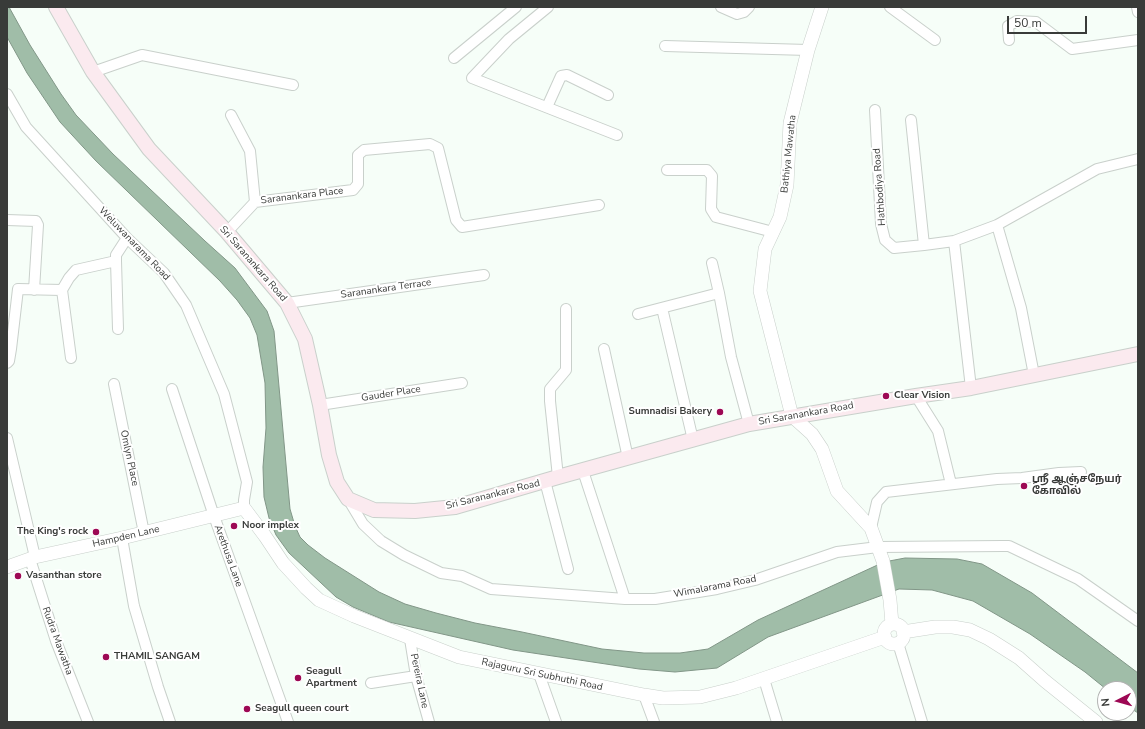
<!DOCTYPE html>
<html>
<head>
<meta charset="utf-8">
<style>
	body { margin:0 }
	#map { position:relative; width:1145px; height:729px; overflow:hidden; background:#f6fef8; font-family:"Nunito Sans",sans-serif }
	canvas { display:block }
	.frame { position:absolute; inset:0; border:8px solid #393b39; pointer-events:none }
	.north { position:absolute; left:1097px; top:681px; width:40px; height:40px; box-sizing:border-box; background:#fff; border:1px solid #b0b1b0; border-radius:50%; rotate:264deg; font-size:11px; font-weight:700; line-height:16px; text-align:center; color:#393b39 }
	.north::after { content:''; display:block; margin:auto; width:14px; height:18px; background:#9d0854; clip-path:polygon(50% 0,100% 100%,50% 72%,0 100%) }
	.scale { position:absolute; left:1007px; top:16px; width:80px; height:18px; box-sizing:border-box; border:2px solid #393b39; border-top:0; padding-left:5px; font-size:12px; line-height:14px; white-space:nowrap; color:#393b39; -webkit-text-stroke:3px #fff; paint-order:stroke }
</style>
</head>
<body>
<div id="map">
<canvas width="1145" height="729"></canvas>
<div class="frame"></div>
<div class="north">N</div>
<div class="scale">50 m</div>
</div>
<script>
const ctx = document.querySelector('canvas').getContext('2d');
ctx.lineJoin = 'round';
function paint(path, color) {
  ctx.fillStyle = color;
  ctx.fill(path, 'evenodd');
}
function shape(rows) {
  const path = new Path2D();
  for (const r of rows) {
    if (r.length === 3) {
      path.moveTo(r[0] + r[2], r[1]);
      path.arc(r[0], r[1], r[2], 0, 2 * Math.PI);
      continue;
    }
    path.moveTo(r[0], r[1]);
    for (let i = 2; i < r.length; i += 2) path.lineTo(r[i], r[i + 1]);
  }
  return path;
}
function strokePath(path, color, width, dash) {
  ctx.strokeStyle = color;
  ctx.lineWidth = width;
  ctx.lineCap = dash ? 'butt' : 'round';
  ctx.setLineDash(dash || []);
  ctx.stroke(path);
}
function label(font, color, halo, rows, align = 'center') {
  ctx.font = font + ' "Nunito Sans","Noto Sans Tamil",sans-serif';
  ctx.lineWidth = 4;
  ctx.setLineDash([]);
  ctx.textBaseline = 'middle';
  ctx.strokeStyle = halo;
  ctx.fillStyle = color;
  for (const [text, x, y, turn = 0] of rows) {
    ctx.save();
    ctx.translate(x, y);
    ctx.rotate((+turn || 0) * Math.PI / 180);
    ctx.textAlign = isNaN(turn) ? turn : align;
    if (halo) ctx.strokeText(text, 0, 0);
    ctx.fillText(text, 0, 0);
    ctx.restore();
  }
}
const water = shape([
	[7,7,9,7,30,45,61,94,76,115,113,154,205,241,235,268,267,311,274,331,290,509,295,526,300,537,308,545,325,558,379,592,405,604,436,613,475,623,522,632,602,649,644,653,680,653,708,649,758,620,884,562,905,558,957,559,982,564,1032,593,1138,673,1138,713,1129,707,1129,689,1106,689,1085,672,1030,634,973,601,932,590,899,589,768,637,717,668,675,672,639,669,513,650,389,622,353,607,336,597,289,553,276,535,269,518,264,497,263,467,266,428,265,383,257,335,250,318,237,300,220,281,96,161,60,122,27,73,7,37,7,7]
]);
paint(water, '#a0bda8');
strokePath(water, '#819687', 1);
const minor = shape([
	[548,7,509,39,472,78,617,135],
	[721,7,737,14,744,12,749,7],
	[890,7,935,40],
	[1137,7,1138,12],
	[1009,40,1008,26,1017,21,1036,22,1072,49,1138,40],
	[665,46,808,50],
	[454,58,516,7],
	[93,72,142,55,293,85],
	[7,94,26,127,127,238,164,273,186,305,224,394,247,482,244,500,244,508],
	[547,107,561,76,567,75,608,95],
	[875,110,881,224,885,240,894,248,924,245,954,241,997,225],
	[231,115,250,151,255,202],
	[911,120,924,245],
	[667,170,707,170,712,176,711,209,716,217,773,232],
	[7,220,36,221,38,225,34,290],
	[227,232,255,202,353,190,358,184,358,155,364,150,430,144,438,148,456,220,462,227,599,205],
	[954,241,971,388],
	[116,261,118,329],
	[712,263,719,293,731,357,749,424],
	[62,290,71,358],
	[287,303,484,275],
	[662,308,693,440],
	[638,314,719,293],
	[604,349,628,458],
	[7,363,9,361,11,349,18,289,62,290,69,278,76,270,116,261,116,255,127,238],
	[1034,375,1021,308,997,225,1097,169,1138,159],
	[114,384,144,533],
	[172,389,214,516,288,722],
	[916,396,938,431,951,484],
	[320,405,462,383],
	[7,438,35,557],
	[583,471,625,599],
	[558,477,550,401,550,389,566,370,566,309],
	[545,481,568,569],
	[348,499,363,524,381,541,404,555,441,573,462,576,491,589,625,599,655,599,717,589,755,580,837,552,878,547,1003,546,1009,546,1078,579,1138,621],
	[871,528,877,502,886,492,997,479,1022,478,1059,473,1081,472],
	[122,538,134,606,158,687,170,722],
	[30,559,56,641,88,722],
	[410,639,416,676,429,722],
	[898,643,922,722],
	[539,674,556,722],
	[764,679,777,722],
	[371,683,416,676],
	[644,695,654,722]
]);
const tertiary = shape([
	[822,7,808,50,790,123,787,185,780,217,765,249,760,291,792,416,812,434,822,449,837,491,871,528,883,561,890,600,892,624],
	[7,567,35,557,122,538,244,508,265,536,283,563,306,588,319,600,354,616,459,657,644,695,663,698,700,697,736,688,885,637],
	[894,634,10],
	[903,632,935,627,953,627,970,630,989,639,1019,658,1045,681,1096,722]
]);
const secondary = shape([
	[56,7,93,72,149,149,227,232,287,303,305,339,320,405,329,455,337,482,348,499,374,510,415,511,455,507,558,477,749,424,916,396,971,388,1138,354]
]);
strokePath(minor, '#c9d0cb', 12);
strokePath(tertiary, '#c9d0cb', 14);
strokePath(secondary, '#c9d0cb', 16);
strokePath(minor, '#fff', 10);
strokePath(tertiary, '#fff', 13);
strokePath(secondary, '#fbeaef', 14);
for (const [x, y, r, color] of [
	[886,396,4,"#9d0854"],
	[720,412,4,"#9d0854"],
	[1024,486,4,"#9d0854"],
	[234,526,4,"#9d0854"],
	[96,532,4,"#9d0854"],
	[18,576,4,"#9d0854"],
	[106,657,4,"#9d0854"],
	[298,678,4,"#9d0854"],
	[247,709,4,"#9d0854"]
]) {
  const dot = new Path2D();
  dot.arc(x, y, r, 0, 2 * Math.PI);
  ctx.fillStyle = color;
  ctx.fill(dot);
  strokePath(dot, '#fff', 1.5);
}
label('10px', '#393b39', '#fff', [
	["Bathiya Mawatha",789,154,-84],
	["Hathbodiya Road",880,187,-94],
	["Saranankara Place",302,196,-7],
	["Weluwanarama Road",134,244,46],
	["Sri Saranankara Road",253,264,49],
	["Saranankara Terrace",386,289,-8],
	["Gauder Place",391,394,-9],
	["Sri Saranankara Road",806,414,-10],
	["Omlyn Place",129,458,78],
	["Sri Saranankara Road",493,495,-14],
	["Hampden Lane",126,537,-13],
	["Arethusa Lane",228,556,70],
	["Wimalarama Road",715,587,-11],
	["Rudra Mawatha",57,641,70],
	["Rajaguru Sri Subhuthi Road",542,675,12],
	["Pereira Lane",419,681,78]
]);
label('bold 10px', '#393b39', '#fff', [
	["Clear Vision",894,396],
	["Sumnadisi Bakery",712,412,"right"],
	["ஸ்ரீ ஆஞ்சநேயர்",1032,480],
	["கோவில்",1032,492],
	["Noor implex",242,526],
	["The King's rock",88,532,"right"],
	["Vasanthan store",26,576],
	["THAMIL SANGAM",114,657],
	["Seagull",306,672],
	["Apartment",306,684],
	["Seagull queen court",255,709]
], 'left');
</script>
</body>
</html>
